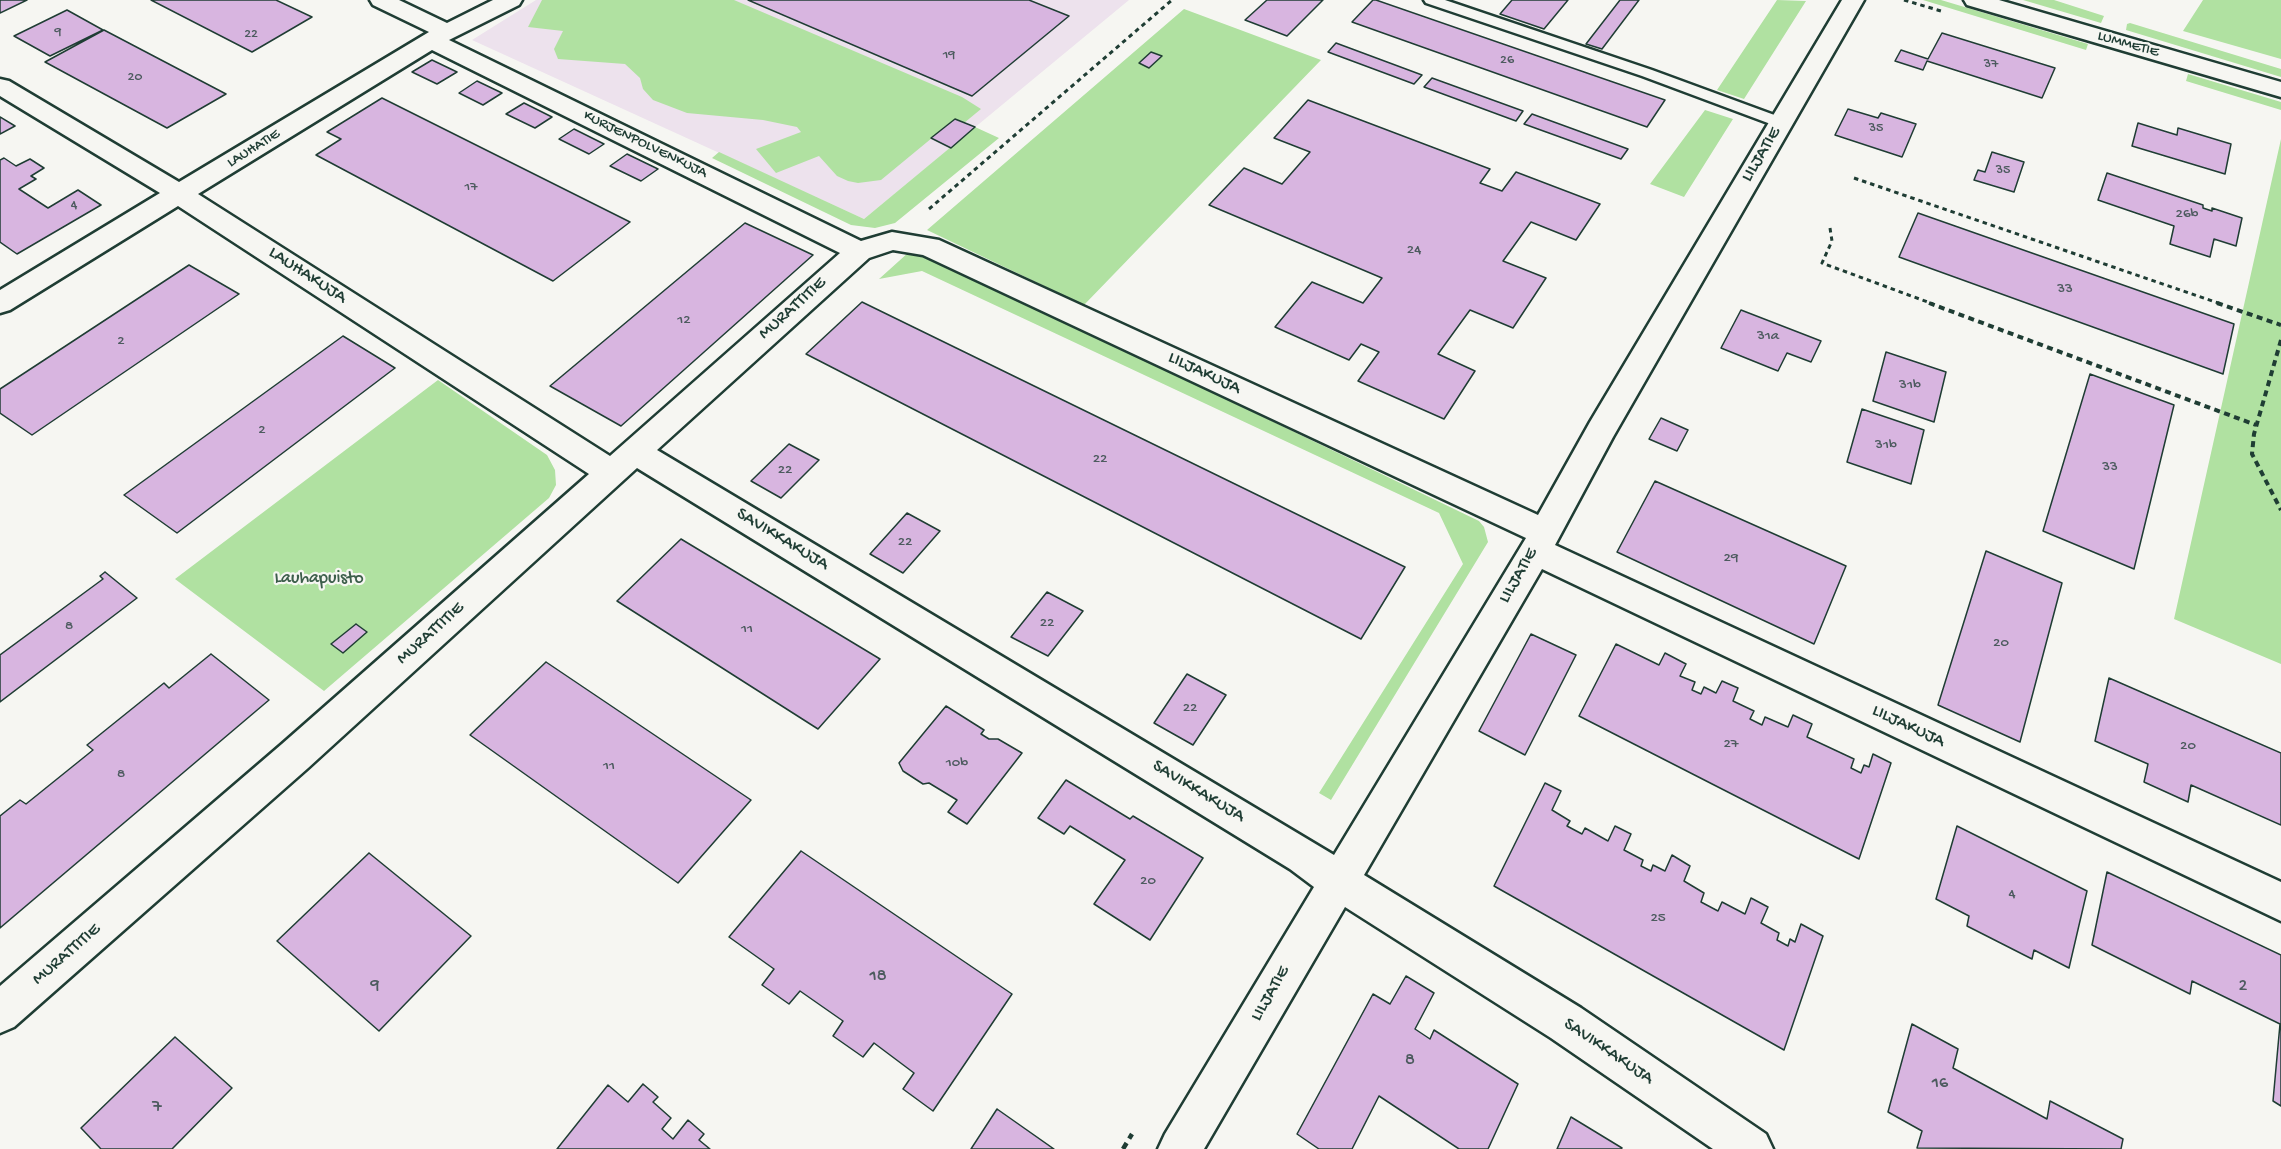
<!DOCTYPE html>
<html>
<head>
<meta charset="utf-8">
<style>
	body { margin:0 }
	canvas { display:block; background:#f6f6f2 }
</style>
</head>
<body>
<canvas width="2281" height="1149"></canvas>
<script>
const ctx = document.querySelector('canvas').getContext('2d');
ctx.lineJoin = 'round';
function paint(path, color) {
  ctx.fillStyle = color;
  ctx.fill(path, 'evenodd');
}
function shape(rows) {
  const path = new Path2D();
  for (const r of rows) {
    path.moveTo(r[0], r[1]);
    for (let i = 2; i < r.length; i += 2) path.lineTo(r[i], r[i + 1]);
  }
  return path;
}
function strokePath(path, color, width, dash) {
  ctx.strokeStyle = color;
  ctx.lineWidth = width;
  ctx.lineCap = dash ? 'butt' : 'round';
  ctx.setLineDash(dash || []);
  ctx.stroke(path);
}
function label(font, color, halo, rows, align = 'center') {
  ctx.font = font + ' "Gochi Hand",sans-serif';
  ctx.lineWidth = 4.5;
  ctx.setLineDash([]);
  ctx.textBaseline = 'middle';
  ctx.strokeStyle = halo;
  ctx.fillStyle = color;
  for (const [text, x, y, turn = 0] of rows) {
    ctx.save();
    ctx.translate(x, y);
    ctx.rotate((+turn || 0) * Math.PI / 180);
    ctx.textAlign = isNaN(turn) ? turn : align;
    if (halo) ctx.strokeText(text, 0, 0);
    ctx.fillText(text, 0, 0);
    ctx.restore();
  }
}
paint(shape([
	[536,0,1129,0,864,219,472,40]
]), '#ede2ed');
paint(shape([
	[542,0,734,0,962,97,981,109,964,123,955,119,881,180,858,183,848,181,837,176,819,156,776,173,756,149,801,132,797,127,763,120,687,113,653,100,643,89,640,78,625,64,558,59,554,49,563,31,528,27],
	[1777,0,1806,1,1744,99,1717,90],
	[1923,0,1941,0,2088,44,2086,50],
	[2023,0,2054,0,2104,16,2101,23],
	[2203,0,2281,0,2281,59,2183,31],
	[1184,9,1321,60,1084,305,927,230],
	[2130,23,2281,69,2281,77,2126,30,2127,24],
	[2188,74,2281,102,2281,110,2186,81],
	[1705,110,1733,119,1684,197,1650,184],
	[975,127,999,138,895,223,875,228,851,225,712,158,719,152,864,219],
	[2281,139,2281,664,2174,619],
	[909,252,942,262,1479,521,1484,527,1488,542,1331,800,1319,793,1463,564,1439,513,922,271,879,279],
	[438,380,547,455,555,470,556,485,549,498,324,691,175,579]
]), '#b0e1a1');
const building = shape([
	[0,0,27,0,0,13,0,0],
	[151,0,276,0,312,17,252,52,151,0],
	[748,0,1029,0,1069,16,972,96,748,0],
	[1267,0,1323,0,1287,36,1245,20,1267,0],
	[1373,0,1376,0,1665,100,1647,127,1352,22,1373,0],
	[1512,0,1568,0,1544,29,1500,14,1512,0],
	[1620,0,1639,0,1602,49,1586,44,1620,0],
	[67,10,103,30,50,56,14,36,67,10],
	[104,30,226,94,167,128,45,62,104,30],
	[1942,33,2055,68,2042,98,1927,61,1923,70,1895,61,1901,50,1928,59,1942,33],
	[1336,43,1422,75,1414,84,1328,52,1336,43],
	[1151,52,1162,56,1149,68,1139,63,1151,52],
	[432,60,457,72,437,84,412,72,432,60],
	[1432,78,1523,111,1516,121,1424,87,1432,78],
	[477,81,502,93,483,105,459,93,477,81],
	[382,98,630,222,553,281,316,155,341,139,327,132,382,98],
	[1308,100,1490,169,1480,183,1502,191,1516,172,1600,204,1576,240,1531,222,1503,261,1546,278,1513,328,1470,310,1438,354,1475,371,1444,419,1358,381,1379,352,1361,344,1349,360,1275,327,1312,282,1363,303,1382,278,1209,205,1244,168,1282,184,1310,152,1274,138,1308,100],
	[524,103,552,117,535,128,506,114,524,103],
	[1848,109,1878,118,1881,113,1916,124,1902,157,1835,135,1848,109],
	[1532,114,1628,149,1621,159,1524,124,1532,114],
	[0,117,15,126,0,134,0,117],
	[955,119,975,127,951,148,931,138,955,119],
	[2138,123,2177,135,2178,128,2231,144,2225,174,2132,146,2138,123],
	[574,129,604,144,589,154,559,139,574,129],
	[1992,152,2024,162,2014,192,1974,180,1978,170,1985,172,1992,152],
	[627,154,658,169,641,181,610,166,627,154],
	[4,158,16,166,30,159,44,168,31,176,36,179,19,189,48,208,78,190,101,205,17,254,0,242,0,160,4,158],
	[2107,173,2203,205,2203,208,2212,211,2212,208,2242,218,2236,246,2214,239,2210,257,2170,244,2174,226,2098,200,2107,173],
	[1918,213,2234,324,2223,374,1899,257,1918,213],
	[745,223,813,255,621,426,550,386,745,223],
	[189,265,239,294,32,435,0,413,0,389,189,265],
	[862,302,1405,567,1361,639,806,354,862,302],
	[1741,310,1821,341,1811,362,1787,353,1778,371,1721,348,1741,310],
	[343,336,395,368,177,533,124,495,343,336],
	[1886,352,1946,372,1934,422,1873,401,1886,352],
	[2090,374,2174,405,2134,569,2043,531,2090,374],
	[1862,409,1924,430,1911,484,1847,462,1862,409],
	[1661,418,1688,430,1677,451,1649,439,1661,418],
	[789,444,819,460,781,498,751,481,789,444],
	[1655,481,1846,566,1814,644,1617,552,1655,481],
	[907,513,940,531,903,573,870,554,907,513],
	[681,539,880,659,818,729,617,601,681,539],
	[1986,551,2062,583,2020,742,1938,705,1986,551],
	[105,572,137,598,0,702,0,655,103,579,100,576,105,572],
	[1047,592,1083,611,1048,656,1011,637,1047,592],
	[356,624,367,632,343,653,331,644,356,624],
	[1531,634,1576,655,1525,755,1479,731,1531,634],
	[1616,644,1659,665,1665,653,1686,664,1680,676,1695,682,1692,690,1701,694,1704,687,1716,693,1722,681,1738,688,1733,701,1754,711,1750,719,1762,725,1765,717,1788,727,1793,715,1812,724,1807,737,1854,759,1851,768,1861,773,1864,765,1869,767,1873,754,1891,763,1859,859,1579,716,1616,644],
	[211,654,269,700,0,928,0,816,20,800,26,804,93,750,87,745,164,683,169,688,211,654],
	[546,662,751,800,678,883,470,735,546,662],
	[1187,674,1226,695,1193,745,1154,723,1187,674],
	[2109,678,2281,753,2281,825,2191,785,2188,802,2144,782,2148,764,2095,741,2109,678],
	[946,706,984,730,981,734,989,739,998,739,1022,753,967,824,948,812,957,800,929,783,923,784,903,771,899,763,946,706],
	[1066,780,1130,819,1133,816,1203,858,1150,940,1094,904,1125,860,1070,826,1064,834,1038,818,1066,780],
	[1545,783,1561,791,1552,810,1570,821,1567,826,1582,834,1585,828,1608,841,1615,826,1631,834,1624,850,1643,860,1641,866,1651,871,1653,865,1665,871,1672,855,1690,866,1684,881,1704,893,1701,902,1718,911,1722,902,1745,914,1751,898,1768,907,1761,923,1779,933,1777,940,1788,946,1790,939,1795,942,1801,924,1823,936,1784,1050,1494,886,1545,783],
	[1957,826,2087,891,2069,968,2034,950,2032,959,1967,926,1969,916,1936,899,1957,826],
	[801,851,1012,994,933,1111,903,1089,914,1073,874,1043,863,1057,833,1036,843,1021,800,991,789,1004,762,985,774,969,729,937,801,851],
	[369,853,471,936,379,1031,277,941,369,853],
	[2107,872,2281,955,2281,1106,2273,1101,2280,1024,2192,981,2190,994,2092,945,2107,872],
	[1406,976,1434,993,1415,1029,1430,1039,1434,1030,1518,1084,1488,1149,1459,1149,1379,1096,1352,1149,1319,1149,1297,1134,1373,994,1390,1004,1406,976],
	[1912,1024,1958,1049,1953,1068,2047,1119,2050,1101,2123,1139,2121,1149,1917,1148,1922,1131,1888,1112,1912,1024],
	[175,1037,232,1088,172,1149,101,1149,81,1128,175,1037],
	[643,1084,658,1097,653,1102,671,1118,662,1129,673,1139,688,1120,704,1134,699,1140,710,1149,557,1149,608,1085,628,1102,643,1084],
	[997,1109,1054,1149,971,1149,997,1109],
	[1571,1117,1622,1148,1621,1149,1557,1149,1571,1117]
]);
paint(building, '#d8b5e0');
strokePath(building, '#1f3d34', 1.5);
const lane = shape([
	[1424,0,1445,0,1652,70,1788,120,1790,123,1788,126,1776,126,1642,76,1426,3,1424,0]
]);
const street = shape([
	[370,0,399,0,447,23,493,0,522,0,519,5,449,40,861,241,892,232,939,240,1538,515,1590,422,1842,0,1864,0,1613,437,1555,545,2281,882,2281,921,1542,569,1364,875,1581,1008,1766,1134,1773,1149,1713,1149,1551,1038,1345,907,1204,1149,1158,1149,1165,1134,1314,887,1290,869,637,468,308,768,14,1027,0,1033,0,986,282,744,589,474,178,206,10,310,0,313,0,290,160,193,0,96,0,79,9,81,179,182,429,32,373,5,370,0],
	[432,50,840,253,610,456,198,194,432,50],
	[893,250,923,255,1526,538,1334,855,657,450,869,258,893,250],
	[1964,0,1999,0,2281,82,2281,97,1967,5,1964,0]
]);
strokePath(lane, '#1f3d34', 5);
strokePath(street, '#1f3d34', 5);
strokePath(shape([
	[1904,0,1941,11],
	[1854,178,2221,304],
	[929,209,1172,0],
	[1830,228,1832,241,1822,263,1933,304]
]), '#1f3d34', 3, [4.5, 4]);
strokePath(shape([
	[1929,303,2256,425],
	[2217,303,2281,325],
	[2281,340,2254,434,2252,454,2281,510]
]), '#1f3d34', 4, [6, 4.5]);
strokePath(shape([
	[1123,1149,1132,1134]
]), '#1f3d34', 4.5, [7, 5]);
paint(lane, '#f6f6f2');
paint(street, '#f6f6f2');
label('14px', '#4d5b5f', null, [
	["9",58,33],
	["22",251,35],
	["19",949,56],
	["26",1507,61],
	["37",1991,65],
	["20",135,78],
	["35",1876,129],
	["35",2003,171],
	["17",471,188],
	["4",74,206]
]);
label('15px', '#1f3d34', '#f6f6f2', [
	["LUMMETIE",2128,45,16],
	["KURJENPOLVENKUJA",645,145,26],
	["LAUHATIE",254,149,-32]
]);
label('15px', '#4d5b5f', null, [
	["26b",2187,215],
	["24",1414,251],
	["33",2065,290],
	["12",684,321],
	["31a",1768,337],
	["2",121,342],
	["31b",1910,386],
	["2",262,431],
	["31b",1886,446],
	["22",1100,460],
	["33",2110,468],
	["22",785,471],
	["22",905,543],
	["29",1731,559],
	["22",1047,624],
	["8",69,627],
	["11",747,630],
	["20",2001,644],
	["22",1190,709],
	["27",1731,745],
	["20",2188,747],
	["10b",957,764],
	["11",609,767],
	["8",121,775],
	["20",1148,882],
	["4",2012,895],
	["25",1658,919]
]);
label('18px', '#1f3d34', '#f6f6f2', [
	["LILJATIE",1762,155,-59],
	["LAUHAKUJA",307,276,33],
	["MURATTITIE",793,309,-42],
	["LILJAKUJA",1204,374,25],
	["SAVIKKAKUJA",782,540,31],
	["LILJATIE",1519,576,-60],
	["MURATTITIE",431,634,-42],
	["LILJAKUJA",1908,727,25],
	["SAVIKKAKUJA",1198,792,31],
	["MURATTITIE",67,955,-41],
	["LILJATIE",1271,994,-60],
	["SAVIKKAKUJA",1608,1052,34]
]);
label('18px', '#3c5e4a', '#f6f6f2', [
	["Lauhapuisto",319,579]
]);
label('18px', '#4d5b5f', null, [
	["18",878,977],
	["9",375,986],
	["2",2243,987],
	["8",1410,1061],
	["16",1940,1084],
	["7",157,1108]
]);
</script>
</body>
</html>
